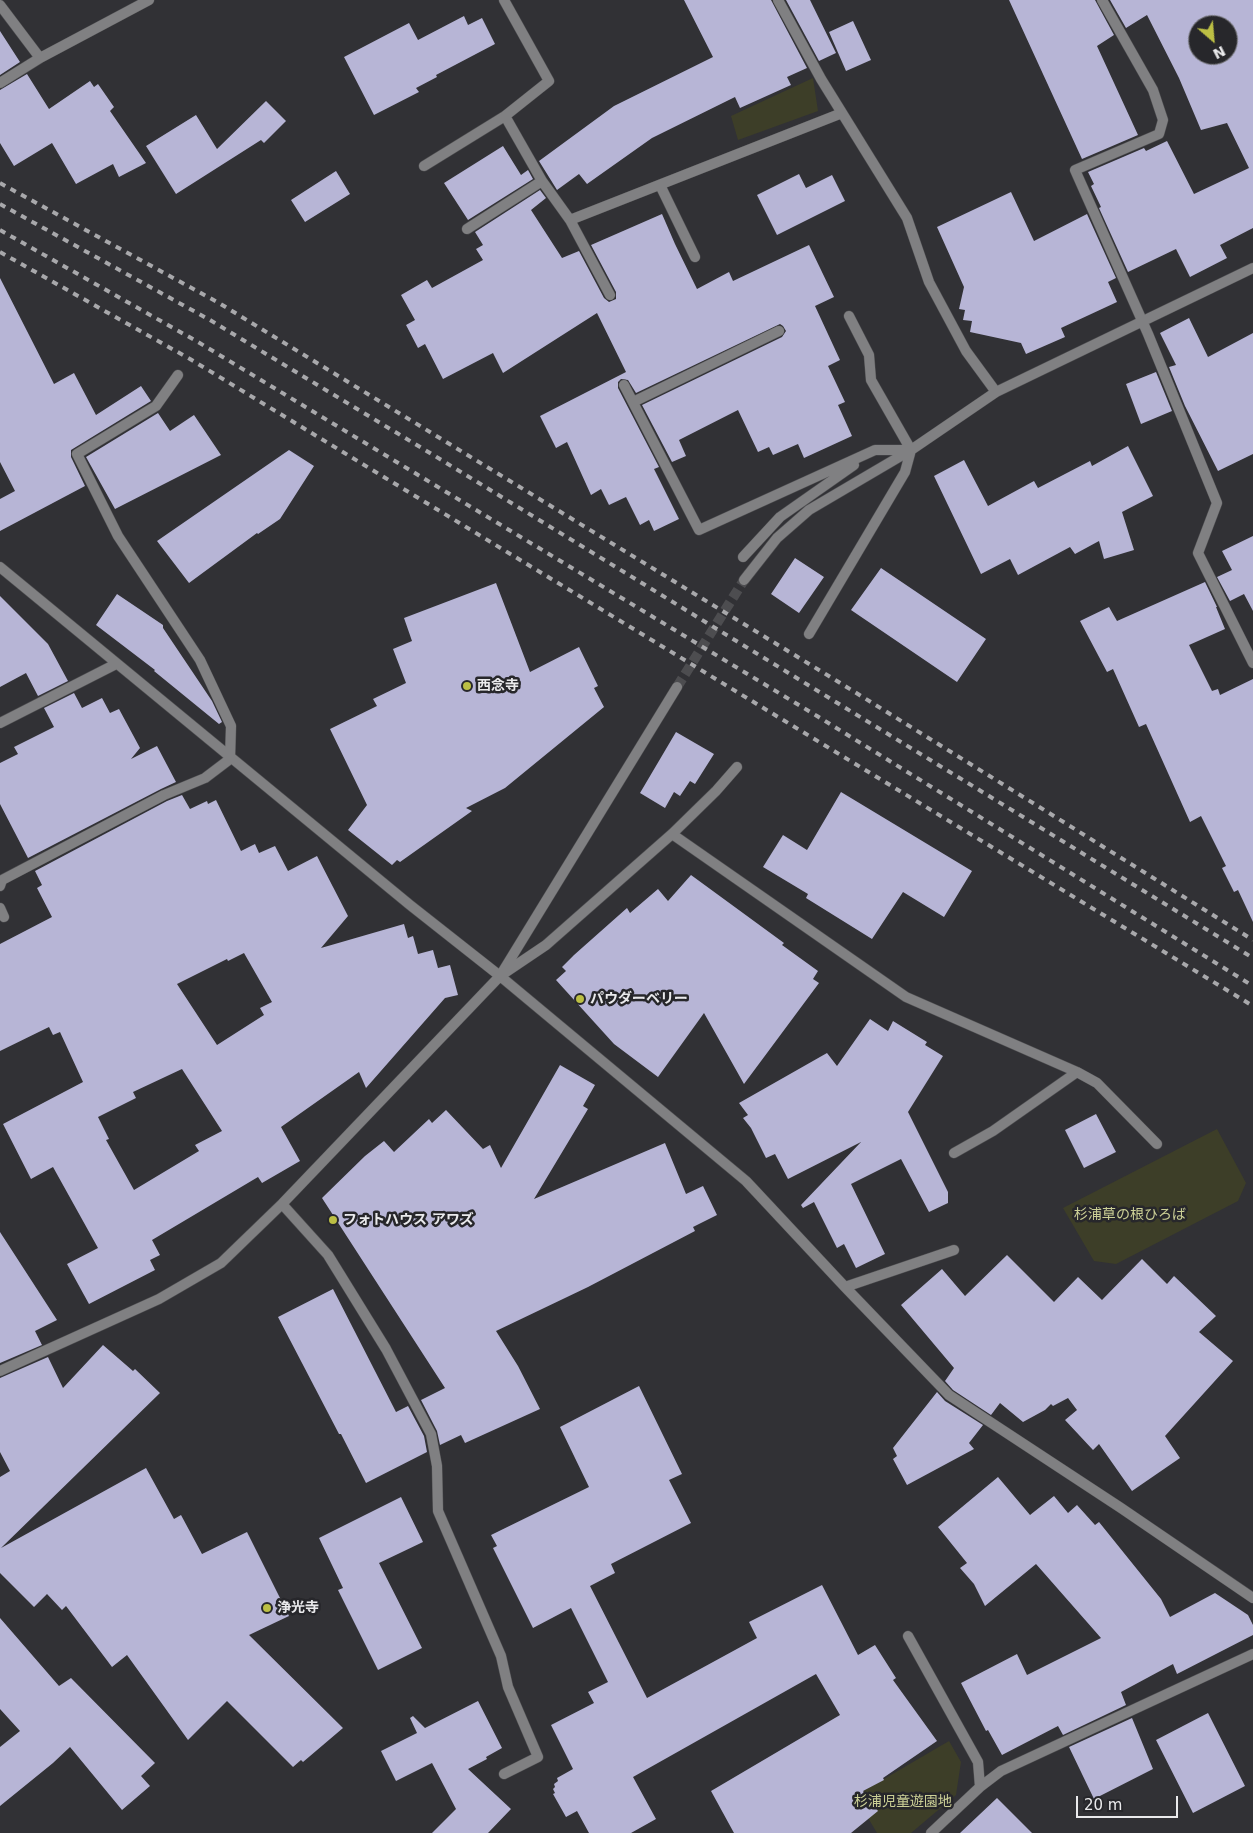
<!DOCTYPE html>
<html>
<head>
<meta charset="utf-8">
<style>
	body { margin:0 }
	#map { position:relative; width:1253px; height:1833px; overflow:hidden; background:#313135; font-family:"DejaVu Sans",sans-serif }
	canvas { display:block }
	.north { position:absolute; left:1188px; top:15px; width:50px; height:50px; box-sizing:border-box; background:#27272b; border:1px solid #757578; border-radius:50%; rotate:153deg; font-size:14px; font-weight:700; line-height:20px; text-align:center; color:#eaeaec }
	.north::after { content:''; display:block; margin:auto; width:18px; height:22px; background:#bcbf44; clip-path:polygon(50% 0,100% 100%,50% 72%,0 100%) }
	.scale { position:absolute; left:1076px; top:1796px; width:102px; height:22px; box-sizing:border-box; border:2px solid #eaeaec; border-top:0; padding-left:6px; font-size:15px; line-height:18px; white-space:nowrap; color:#eaeaec; -webkit-text-stroke:4px #27272b; paint-order:stroke }
</style>
</head>
<body>
<div id="map">
<canvas width="1253" height="1833"></canvas>
<div class="north">N</div>
<div class="scale">20 m</div>
</div>
<script>
const ctx = document.querySelector('canvas').getContext('2d');
ctx.lineJoin = 'round';
function paint(path, color) {
  ctx.fillStyle = color;
  ctx.fill(path, 'evenodd');
}
function shape(rows) {
  const path = new Path2D();
  for (const r of rows) {
    path.moveTo(r[0], r[1]);
    for (let i = 2; i < r.length; i += 2) path.lineTo(r[i], r[i + 1]);
  }
  return path;
}
function strokePath(path, color, width, dash) {
  ctx.strokeStyle = color;
  ctx.lineWidth = width;
  ctx.lineCap = dash ? 'butt' : 'round';
  ctx.setLineDash(dash || []);
  ctx.stroke(path);
}
function label(font, color, halo, rows, align = 'center') {
  ctx.font = font + ' "DejaVu Sans","Noto Sans JP",sans-serif';
  ctx.lineWidth = 5;
  ctx.setLineDash([]);
  ctx.textBaseline = 'middle';
  ctx.strokeStyle = halo;
  ctx.fillStyle = color;
  for (const [text, x, y, turn = 0] of rows) {
    ctx.save();
    ctx.translate(x, y);
    ctx.rotate((+turn || 0) * Math.PI / 180);
    ctx.textAlign = isNaN(turn) ? turn : align;
    if (halo) ctx.strokeText(text, 0, 0);
    ctx.fillText(text, 0, 0);
    ctx.restore();
  }
}
paint(shape([
	[813,78,818,111,738,140,731,116],
	[1217,1129,1246,1183,1238,1201,1116,1264,1094,1261,1063,1208],
	[949,1741,961,1762,956,1795,911,1833,877,1833,855,1796]
]), '#3d3e28');
paint(shape([
	[684,0,771,0,807,68,787,77,791,85,740,108,735,97,652,138,587,184,579,174,557,190,539,161,614,106,713,57],
	[786,0,810,0,836,53,819,61],
	[1009,0,1095,0,1114,35,1097,46,1138,135,1082,159],
	[1110,0,1253,0,1253,228,1220,245,1227,258,1190,277,1176,249,1128,272,1099,208,1101,207,1091,186,1094,184,1088,172,1144,148,1146,151,1167,141,1194,194,1249,168,1227,123,1201,130,1179,78,1147,15,1126,28],
	[1198,25,1228,25,1228,55,1198,55],
	[464,16,468,25,482,18,495,44,436,75,437,77,416,88,419,92,374,115,344,57,409,23,418,40],
	[853,21,871,60,846,71,829,32],
	[0,31,20,62,0,75],
	[27,74,49,109,90,81,94,87,98,84,114,107,110,111,146,163,119,177,113,164,76,184,52,143,14,166,0,143,0,90],
	[266,101,286,121,264,143,261,140,176,194,146,146,196,115,217,149],
	[503,146,521,175,528,170,533,179,468,220,444,183],
	[336,171,350,194,305,222,291,200],
	[799,174,806,188,832,175,845,201,777,235,757,195],
	[540,190,546,198,531,210,562,258,579,251,604,298,609,302,616,299,616,292,591,245,662,214,675,244,697,289,729,272,733,281,809,245,834,297,815,306,840,360,828,366,845,402,838,405,852,436,804,458,798,444,773,455,769,447,758,452,738,410,679,440,686,456,672,462,642,405,782,337,786,331,783,326,780,324,636,393,628,380,621,379,618,382,618,388,659,467,654,469,679,519,654,531,649,520,640,525,626,497,609,505,601,489,591,495,567,442,556,448,540,416,626,372,597,313,503,373,493,353,443,379,425,344,418,348,406,325,415,320,401,295,427,280,432,288,483,260,476,249,483,245,475,232],
	[1011,192,1034,241,1087,214,1116,278,1108,282,1117,302,1061,328,1065,337,1026,354,1021,343,970,332,972,321,963,320,965,310,959,309,964,287,937,227],
	[0,278,54,384,74,373,96,415,141,386,151,401,71,450,71,457,85,486,0,531,0,499,15,491,0,462],
	[1189,318,1208,357,1253,333,1253,454,1218,471,1185,406,1169,367,1176,365,1160,333],
	[1156,372,1172,411,1141,424,1126,384],
	[158,413,170,431,194,415,221,455,115,509,86,457],
	[1128,446,1153,496,1122,512,1134,550,1104,559,1099,541,1075,554,1070,547,1018,575,1010,559,981,574,934,476,964,460,988,506,1034,481,1038,488,1090,461,1092,466],
	[289,450,314,466,280,519,258,534,257,533,189,583,157,541],
	[1253,536,1253,611,1244,594,1230,601,1217,577,1232,570,1222,551],
	[795,558,824,577,799,613,771,594],
	[881,568,986,639,957,682,851,610],
	[1205,582,1217,607,1216,607,1225,629,1189,645,1212,691,1218,689,1220,695,1253,679,1253,922,1238,890,1234,892,1222,868,1226,866,1201,816,1190,822,1146,724,1139,727,1113,669,1107,672,1080,621,1109,607,1117,621],
	[496,583,530,672,579,647,598,686,594,688,604,707,505,788,466,808,472,811,400,862,397,860,392,865,348,830,367,805,330,729,377,706,373,699,406,683,393,649,412,641,404,618],
	[117,594,163,625,163,628,212,701,222,722,219,724,154,671,155,670,96,625],
	[0,596,48,644,68,681,38,696,26,673,0,687],
	[74,693,82,708,102,698,110,713,119,709,140,748,131,759,157,746,176,782,161,789,28,858,0,804,0,763,18,754,14,747,54,727,44,708],
	[676,732,714,754,695,784,690,781,680,796,674,792,665,808,640,793],
	[841,792,972,871,944,917,903,892,872,939,806,898,808,894,763,867,783,835,807,850],
	[182,795,190,809,207,801,208,804,216,800,241,851,255,844,259,853,275,846,288,871,317,856,348,916,321,948,404,924,408,938,413,936,418,954,433,950,438,968,450,965,458,995,445,998,366,1088,359,1072,281,1127,300,1161,262,1183,258,1177,152,1240,160,1255,150,1260,155,1270,89,1304,67,1264,98,1248,53,1167,31,1179,3,1124,83,1082,60,1032,53,1035,49,1027,0,1051,0,944,52,917,37,888,42,885,35,871,167,801],
	[244,953,272,1002,260,1008,264,1015,217,1045,177,984,227,959,228,961],
	[182,1069,222,1131,195,1145,199,1151,134,1190,106,1140,109,1139,98,1117,136,1098,133,1092],
	[691,875,784,943,782,945,818,971,813,979,819,983,744,1084,704,1013,658,1077,614,1044,556,980,566,971,562,967,574,955,627,908,630,913,658,889,668,901],
	[870,1019,888,1031,893,1021,927,1042,925,1045,943,1056,908,1112,948,1192,948,1203,929,1212,901,1159,851,1184,885,1254,856,1268,844,1244,837,1248,814,1202,803,1208,801,1205,861,1142,788,1179,775,1154,766,1158,751,1128,743,1118,748,1115,739,1103,827,1053,837,1066],
	[560,1065,595,1085,583,1106,588,1109,534,1199,665,1143,686,1194,703,1186,717,1215,693,1227,695,1231,588,1287,496,1331,518,1366,540,1409,465,1443,461,1435,440,1445,437,1431,421,1400,445,1388,322,1198,365,1156,384,1141,394,1152,429,1119,432,1123,446,1110,483,1149,490,1145,501,1168],
	[1096,1114,1116,1152,1084,1168,1065,1130],
	[0,1232,57,1320,35,1331,42,1345,0,1363],
	[1007,1255,1054,1302,1078,1277,1102,1300,1142,1259,1167,1284,1174,1276,1216,1316,1199,1332,1233,1361,1165,1436,1180,1458,1132,1491,1099,1444,1093,1450,1065,1420,1077,1410,1068,1398,1053,1406,1051,1404,1045,1410,1023,1422,1000,1403,991,1415,953,1390,945,1381,954,1368,901,1305,942,1269,965,1296],
	[333,1289,396,1412,408,1406,424,1436,427,1452,366,1483,341,1434,339,1434,278,1317],
	[103,1345,133,1371,135,1369,160,1393,1,1548,146,1468,174,1519,181,1515,202,1554,247,1532,289,1616,249,1635,343,1728,303,1762,301,1760,293,1767,227,1701,188,1740,127,1655,112,1667,66,1606,62,1610,47,1594,34,1607,0,1573,0,1477,10,1471,0,1452,0,1378,48,1357,63,1388],
	[639,1386,682,1474,669,1480,691,1523,611,1564,615,1573,590,1586,647,1698,757,1638,749,1622,822,1585,858,1655,875,1645,896,1678,893,1680,937,1741,883,1778,884,1780,863,1791,878,1811,851,1833,734,1833,711,1791,840,1715,816,1674,633,1777,656,1819,631,1833,589,1833,577,1811,566,1817,553,1794,555,1793,553,1789,555,1787,554,1784,558,1781,557,1778,573,1769,551,1725,594,1703,588,1692,608,1682,571,1608,533,1628,493,1548,497,1546,491,1535,589,1487,560,1427],
	[937,1392,945,1401,983,1425,969,1443,974,1449,907,1485,893,1459,897,1456,893,1448],
	[998,1477,1030,1515,1054,1496,1068,1513,1077,1505,1095,1525,1099,1522,1161,1599,1170,1617,1215,1593,1248,1615,1253,1625,1253,1635,1177,1674,1173,1664,1121,1692,1126,1705,1063,1735,1058,1726,1002,1755,988,1730,986,1731,961,1683,1017,1654,1027,1675,1101,1638,1036,1564,985,1606,974,1584,960,1568,967,1563,938,1527],
	[401,1497,423,1542,379,1563,422,1648,378,1670,338,1590,343,1588,319,1538],
	[0,1618,59,1686,71,1678,155,1763,141,1776,150,1786,122,1810,70,1747,53,1763,0,1806,0,1747,20,1731,0,1709],
	[478,1701,502,1748,486,1757,487,1759,468,1769,511,1809,488,1833,432,1833,456,1809,432,1763,396,1781,381,1751,417,1733,410,1718,413,1716,425,1728],
	[1208,1713,1245,1786,1193,1813,1156,1740],
	[1132,1718,1153,1769,1094,1799,1069,1747],
	[997,1798,1032,1833,960,1833]
]), '#b7b5d6');
strokePath(shape([
	[677,687,744,580]
]), '#4d4d50', 10, [10, 5]);
const street = shape([
	[504,0,549,81,505,116,542,181,570,220,842,113],
	[778,0,821,79,907,218,929,282,966,351,996,392],
	[1102,0,1153,90,1163,120,1159,134,1075,170,1148,334,1217,503,1198,553,1253,663],
	[0,5,40,58],
	[0,83,40,58,149,0],
	[424,166,505,116],
	[660,185,695,257],
	[570,220,610,295],
	[467,229,542,181],
	[624,385,699,530,875,450,910,450],
	[633,402,779,331],
	[743,557,780,517,854,465],
	[0,567,410,905,500,976,746,1181,845,1287,949,1395,1121,1508,1253,1598],
	[744,580,777,538,809,510,911,450,996,392,1253,268],
	[809,634,905,472,911,450,871,380,869,355,849,316],
	[0,723,116,664],
	[672,834,906,997,1077,1072,1097,1083,1157,1144],
	[0,886,2,880,164,795,205,778,230,759,231,726,200,660,118,536,77,454,156,406,178,375],
	[0,908,4,917],
	[503,974,546,945,672,834,716,791,737,767],
	[954,1153,993,1131,1077,1072],
	[282,1204,328,1255,386,1349,431,1434,437,1466,438,1511,501,1656,508,1687,538,1757,504,1774],
	[845,1287,954,1250],
	[0,1371,159,1299,221,1263,282,1204,500,976,677,687],
	[908,1636,978,1762,980,1787],
	[931,1833,980,1787,1001,1771,1253,1654]
]);
strokePath(street, '#4f4f52', 11);
strokePath(street, '#808082', 10);
strokePath(shape([
	[0,183,219,303,837,681,1253,940],
	[0,204,210,320,430,453,1253,958],
	[0,230,198,342,817,716,1253,986],
	[0,252,190,359,1253,1006]
]), '#a8a8ab', 4, [6, 6]);
for (const [x, y, r, color] of [
	[467,686,5,"#bcbf44"],
	[580,999,5,"#bcbf44"],
	[333,1220,5,"#bcbf44"],
	[267,1608,5,"#bcbf44"]
]) {
  const dot = new Path2D();
  dot.arc(x, y, r, 0, 2 * Math.PI);
  ctx.fillStyle = color;
  ctx.fill(dot);
  strokePath(dot, '#27272b', 2);
}
label('bold 14px', '#eaeaec', '#27272b', [
	["西念寺",477,686],
	["パウダーベリー",590,999],
	["フォトハウス アワズ",343,1220],
	["浄光寺",277,1608]
], 'left');
label('14px', '#ccd096', '#27272b', [
	["杉浦草の根ひろば",1130,1215],
	["杉浦児童遊園地",903,1802]
]);
</script>
</body>
</html>
